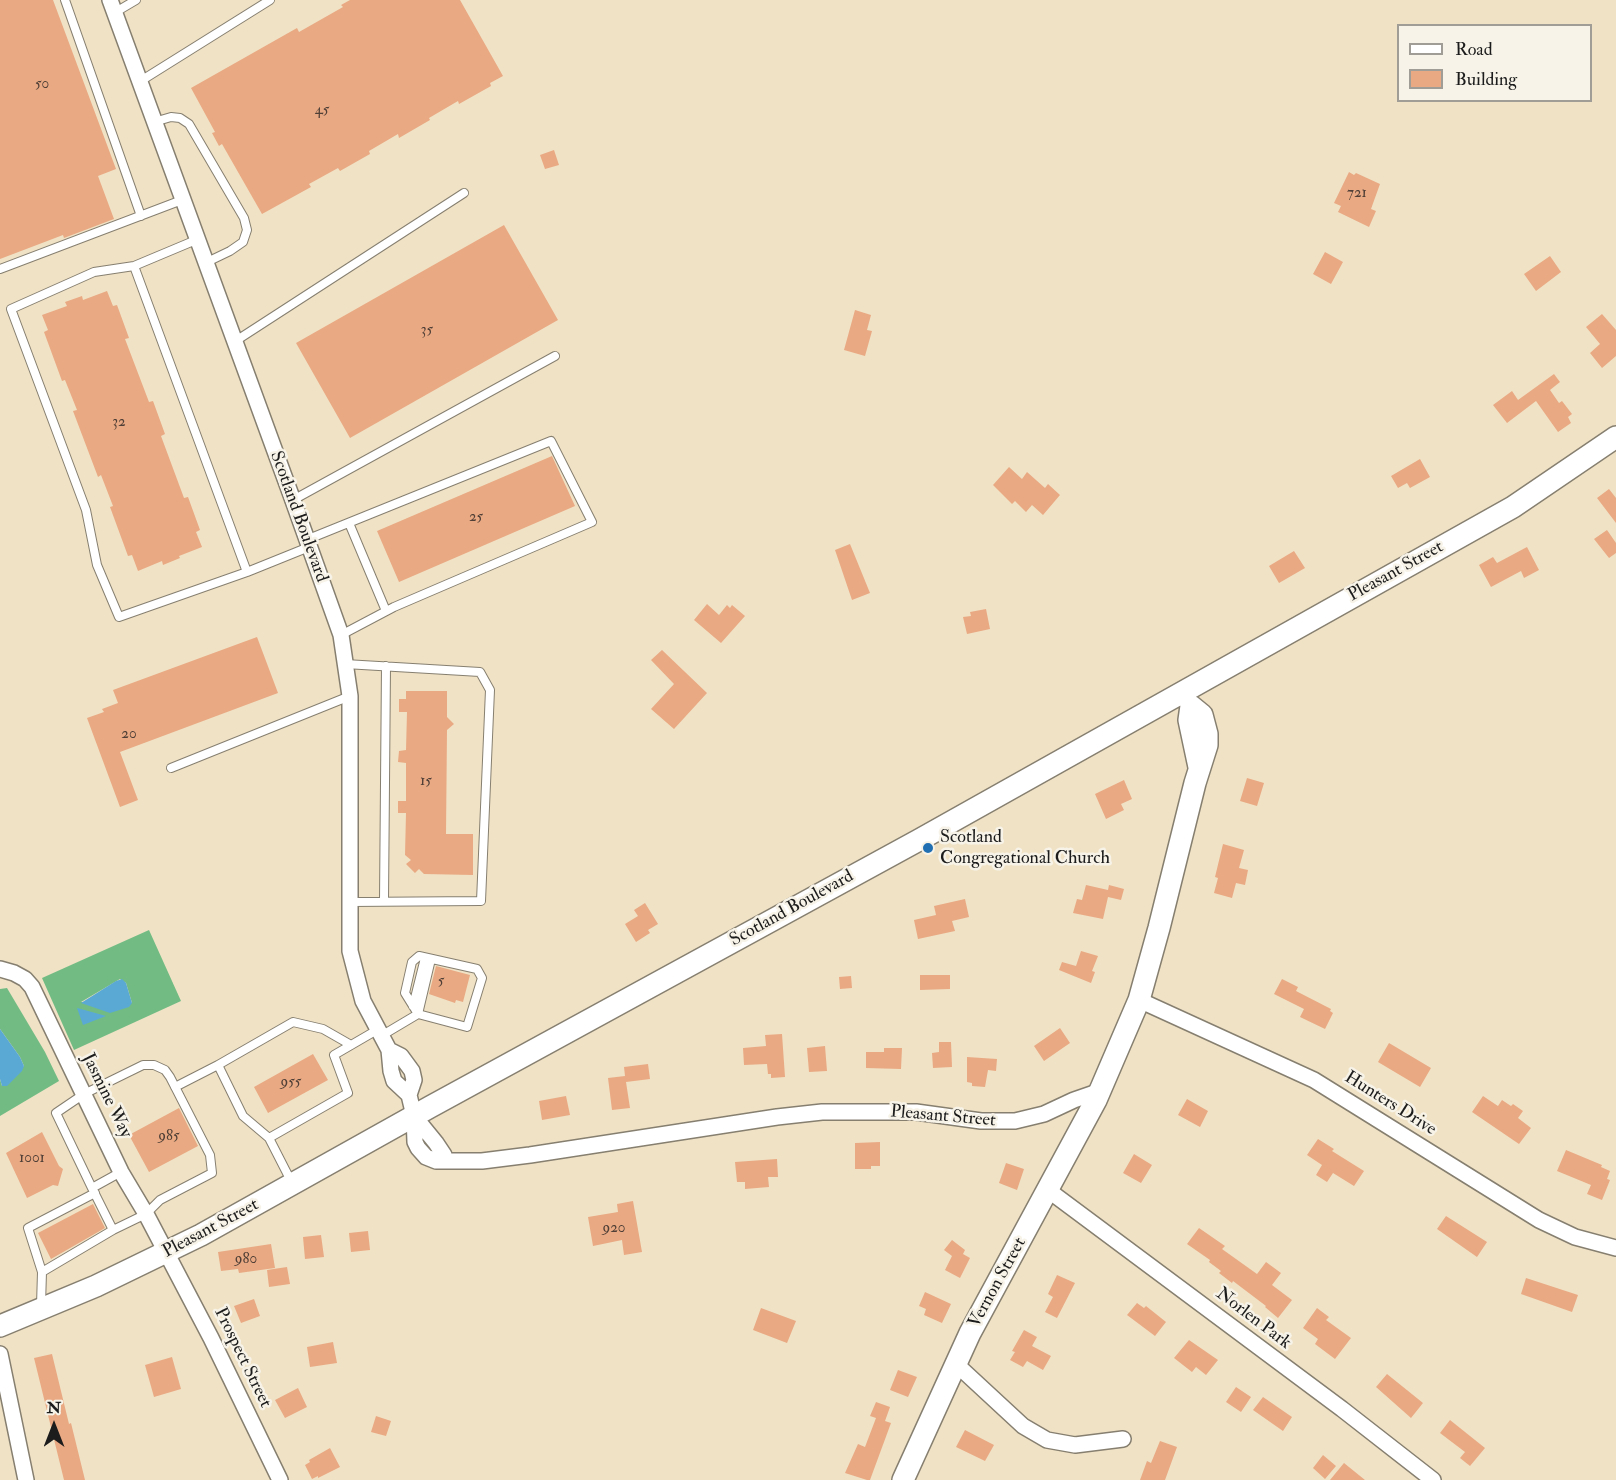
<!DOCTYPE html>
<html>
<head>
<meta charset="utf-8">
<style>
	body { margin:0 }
	#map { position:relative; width:1616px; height:1480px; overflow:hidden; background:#f0e2c5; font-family:"IM FELL Double Pica",serif }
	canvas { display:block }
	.legend { position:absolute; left:1397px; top:24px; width:195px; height:78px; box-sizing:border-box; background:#f7f3e8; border:2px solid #9f9d96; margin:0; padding:8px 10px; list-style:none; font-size:18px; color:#1c1c1c }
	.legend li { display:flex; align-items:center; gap:12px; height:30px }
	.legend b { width:30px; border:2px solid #9f9d96 }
	.north { position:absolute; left:24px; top:1396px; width:60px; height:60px; -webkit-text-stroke:4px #f7f3e8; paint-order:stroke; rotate:0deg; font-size:16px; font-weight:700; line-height:24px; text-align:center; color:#1c1c1c }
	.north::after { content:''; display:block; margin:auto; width:21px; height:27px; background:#1c1c1c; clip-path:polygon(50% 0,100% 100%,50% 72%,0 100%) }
</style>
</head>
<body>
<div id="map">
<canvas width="1616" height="1480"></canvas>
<ul class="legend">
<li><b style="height:8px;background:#fff"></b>Road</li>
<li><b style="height:16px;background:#e9a983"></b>Building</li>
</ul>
<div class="north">N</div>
</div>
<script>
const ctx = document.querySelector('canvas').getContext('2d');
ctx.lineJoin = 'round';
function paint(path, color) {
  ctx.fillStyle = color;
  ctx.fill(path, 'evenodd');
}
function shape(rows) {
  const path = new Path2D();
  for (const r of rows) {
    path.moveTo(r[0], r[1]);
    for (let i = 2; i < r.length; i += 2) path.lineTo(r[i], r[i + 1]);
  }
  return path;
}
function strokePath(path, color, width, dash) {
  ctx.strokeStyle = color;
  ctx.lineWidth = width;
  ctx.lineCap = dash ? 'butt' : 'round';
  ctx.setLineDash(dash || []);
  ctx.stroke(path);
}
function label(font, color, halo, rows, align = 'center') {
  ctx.font = font + ' "IM FELL Double Pica",serif';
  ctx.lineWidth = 5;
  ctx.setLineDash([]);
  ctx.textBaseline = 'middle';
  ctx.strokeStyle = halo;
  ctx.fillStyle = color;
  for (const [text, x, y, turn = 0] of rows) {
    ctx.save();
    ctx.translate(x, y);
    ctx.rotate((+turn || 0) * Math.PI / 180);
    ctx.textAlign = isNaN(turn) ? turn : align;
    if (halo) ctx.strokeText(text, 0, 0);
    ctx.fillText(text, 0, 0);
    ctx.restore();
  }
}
paint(shape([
	[149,930,181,1001,74,1050,42,978],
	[120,979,126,983,132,1003,81,1002],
	[7,988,45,1052,59,1081,0,1116,0,1079,2,1086,24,1066,20,1057,0,1029,0,989]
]), '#72bc84');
paint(shape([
	[122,979,126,983,132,1003,129,1007,110,1013,81,1003,116,981],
	[77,1008,81,1009,106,1016,83,1025],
	[0,1029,20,1057,24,1066,22,1071,7,1086,2,1086,0,1079]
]), '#5aa9d4');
paint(shape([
	[0,0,53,0,116,169,98,176,114,219,64,238,63,235,0,259],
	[350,0,460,0,503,76,490,83,491,86,459,104,458,101,429,118,430,120,399,138,398,134,369,151,370,154,340,171,338,168,309,184,311,187,262,214,222,144,219,146,212,133,215,132,191,88,297,28,299,32,343,7,341,5],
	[554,150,559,165,545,169,540,155],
	[1349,172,1354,175,1356,173,1380,184,1371,209,1376,211,1369,227,1338,212,1341,206,1334,203],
	[504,225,558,320,350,438,296,343],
	[1325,252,1343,262,1331,284,1313,274],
	[1550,256,1561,272,1536,291,1524,274],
	[107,291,113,306,117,305,129,338,125,339,149,402,153,401,165,434,161,436,184,498,188,497,200,530,196,532,202,547,179,556,180,558,163,565,162,561,138,571,132,555,128,556,110,507,113,506,101,475,98,477,73,411,77,410,65,380,62,381,44,332,48,330,42,315,67,306,65,302,82,296,83,300],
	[855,310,871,315,867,330,872,331,865,356,844,350],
	[1602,314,1616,330,1616,356,1602,368,1590,353,1600,344,1586,327],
	[1554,374,1560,382,1550,390,1559,403,1562,401,1572,414,1568,417,1571,423,1558,432,1536,401,1507,423,1493,405,1512,391,1518,400],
	[552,456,575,506,399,582,377,531],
	[1420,459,1430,477,1410,488,1407,483,1398,488,1391,476],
	[1009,467,1022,479,1027,472,1045,488,1048,484,1060,495,1043,515,1032,505,1026,512,1015,501,1012,504,993,485],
	[1609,489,1616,498,1616,523,1597,498],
	[1607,530,1616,543,1616,553,1609,558,1594,539],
	[850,544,870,593,852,600,835,550],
	[1527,547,1539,570,1524,578,1521,571,1491,587,1479,565,1493,557,1497,563],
	[1294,551,1305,568,1279,583,1269,566],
	[707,604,719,615,727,605,730,608,732,605,745,616,721,643,694,620],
	[986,609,990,629,967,634,963,617,971,616,970,612],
	[257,637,278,693,120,752,138,800,120,807,87,718,104,712,102,709,118,703,113,690],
	[662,650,707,693,674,729,651,709,674,684,651,660],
	[406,691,447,691,447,717,454,724,447,730,446,834,473,834,473,875,424,874,419,869,415,873,406,864,411,860,405,855,406,813,398,813,398,801,406,801,406,763,398,762,399,751,406,750,407,712,399,712,399,699,406,699],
	[1247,778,1264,783,1257,806,1240,801],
	[1124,780,1132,799,1121,804,1124,810,1106,819,1095,794],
	[1223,844,1244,850,1239,868,1248,870,1245,885,1236,883,1232,898,1214,893,1218,878,1215,877],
	[1086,885,1108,890,1109,885,1124,889,1121,900,1108,897,1103,919,1073,913,1077,899,1082,900],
	[965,899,969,917,952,921,955,931,918,939,914,920,936,915,934,906],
	[645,903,658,924,648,930,650,933,636,942,625,924,638,916,634,910],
	[1081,951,1098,956,1092,971,1095,972,1091,983,1059,970,1062,962,1076,966],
	[436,966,470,975,463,1002,456,1000,455,1003,429,994],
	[920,975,950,975,950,989,920,990],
	[851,976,852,988,840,989,839,977],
	[1282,979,1298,987,1296,991,1331,1009,1330,1011,1333,1013,1325,1029,1300,1017,1304,1009,1274,994],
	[1060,1028,1070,1043,1044,1061,1034,1046],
	[782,1034,785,1077,771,1078,771,1074,768,1074,767,1064,744,1065,743,1048,766,1046,765,1035],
	[939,1042,951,1042,952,1067,933,1068,932,1053,939,1052],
	[1389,1043,1431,1068,1420,1087,1378,1062],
	[825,1046,827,1071,809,1072,807,1048],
	[884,1048,902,1048,901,1069,866,1068,866,1052,884,1052],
	[313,1054,328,1080,268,1113,254,1087],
	[967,1057,997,1059,996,1071,988,1070,985,1087,972,1086,972,1083,967,1082],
	[648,1064,650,1079,626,1082,630,1108,612,1110,608,1078,625,1076,624,1067],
	[566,1096,570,1115,542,1120,539,1101],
	[1483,1096,1498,1106,1502,1100,1511,1106,1513,1104,1523,1111,1518,1118,1531,1128,1519,1144,1472,1112],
	[1187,1099,1208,1111,1200,1127,1178,1115],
	[179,1108,198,1146,149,1172,129,1135],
	[42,1132,59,1166,63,1169,58,1186,53,1185,27,1198,6,1153],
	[1318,1139,1334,1149,1332,1151,1364,1171,1354,1186,1333,1173,1327,1182,1316,1175,1322,1165,1307,1155],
	[880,1142,880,1166,871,1166,871,1169,855,1169,855,1143],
	[1566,1150,1602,1165,1601,1167,1610,1171,1607,1179,1610,1180,1602,1200,1587,1194,1591,1185,1557,1171],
	[1134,1154,1152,1165,1141,1183,1123,1173],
	[777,1159,778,1177,768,1177,769,1187,745,1189,745,1182,737,1182,735,1162],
	[1006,1163,1024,1169,1017,1190,999,1183],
	[633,1201,642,1252,624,1255,622,1240,593,1246,588,1217,618,1212,617,1204],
	[93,1204,105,1228,51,1259,38,1233],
	[1446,1216,1487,1242,1477,1257,1437,1229],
	[1199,1228,1225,1246,1222,1249,1257,1274,1266,1262,1281,1273,1272,1285,1292,1300,1278,1318,1265,1307,1266,1306,1233,1281,1232,1283,1219,1273,1221,1271,1209,1262,1210,1260,1187,1244],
	[368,1231,370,1250,351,1252,349,1233],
	[321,1235,324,1257,305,1259,303,1237],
	[952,1240,965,1250,963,1254,970,1258,960,1278,945,1270,952,1256,944,1250],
	[271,1244,275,1268,239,1273,238,1269,221,1271,218,1252],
	[287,1267,290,1284,269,1287,267,1270],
	[1057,1275,1075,1283,1057,1318,1045,1312,1053,1297,1048,1294],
	[1526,1278,1578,1295,1572,1312,1521,1294],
	[925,1292,951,1304,942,1323,924,1315,926,1309,919,1306],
	[254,1299,260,1316,241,1323,234,1306],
	[1137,1303,1144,1308,1146,1306,1166,1322,1155,1336,1127,1315],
	[761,1308,796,1321,787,1343,753,1330],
	[1317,1308,1329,1317,1326,1320,1351,1338,1335,1359,1315,1344,1318,1339,1303,1328],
	[1024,1330,1037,1337,1032,1346,1051,1356,1043,1370,1027,1361,1023,1367,1010,1360,1015,1352,1012,1351],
	[1189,1340,1218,1360,1206,1375,1196,1367,1192,1372,1174,1358],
	[333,1342,337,1363,310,1367,307,1347],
	[52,1354,69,1424,71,1423,85,1480,64,1480,34,1358],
	[172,1357,181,1389,154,1397,145,1365],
	[898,1370,917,1377,908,1397,890,1390],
	[1387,1374,1423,1403,1411,1418,1376,1387],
	[1236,1387,1251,1397,1241,1412,1226,1402],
	[298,1388,307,1407,285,1418,275,1400],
	[1263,1397,1292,1417,1283,1431,1253,1410],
	[876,1402,890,1407,885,1421,891,1423,870,1480,867,1480,845,1473,858,1444,865,1447,876,1418,870,1416],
	[376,1416,391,1421,386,1436,371,1432],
	[1450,1420,1485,1448,1470,1466,1460,1458,1465,1452,1440,1433],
	[965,1430,994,1445,985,1461,956,1447],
	[1160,1441,1177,1447,1165,1480,1140,1480,1147,1461,1151,1463],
	[330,1448,340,1467,318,1478,318,1476,312,1479,305,1465,310,1462,309,1460],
	[1323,1455,1336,1466,1325,1479,1313,1468],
	[1344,1463,1365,1480,1330,1480]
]), '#e9a983');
const service = shape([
	[65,0,141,216],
	[114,13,136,0],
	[139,82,270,0],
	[154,122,171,117,180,118,189,124,244,218,247,230,243,242,230,251,205,263],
	[196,240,134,266,247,572,309,547],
	[134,266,94,272,11,309,86,510,97,565,119,617,247,572],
	[0,269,182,200],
	[234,342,464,193],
	[293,500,555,356],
	[349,523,386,611],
	[306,540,551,441,592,522,394,607,341,635],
	[345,664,480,672,490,690,481,901,350,902],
	[171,768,350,696],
	[384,900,386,666],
	[413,1006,425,958],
	[418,1014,431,959],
	[381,1036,418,1014,467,1027,482,978,477,969,419,956,412,962,405,993,418,1014],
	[175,1087,218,1065],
	[269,1138,348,1093,334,1055,377,1030],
	[291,1181,269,1138,243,1116,218,1065,293,1022,323,1029,351,1045],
	[92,1188,113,1230,146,1214,160,1200,212,1173,210,1155,170,1077,165,1070,154,1065,143,1065,84,1094,56,1113,92,1188,121,1172],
	[42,1272,113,1230],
	[41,1305,42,1272,28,1228,95,1193]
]);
const minor = shape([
	[110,0,291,495,341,635,350,696,350,951,363,1001,389,1050],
	[0,969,14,973,25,979,32,987,121,1172,146,1214,211,1338,280,1480],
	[1139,1000,1314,1080,1539,1220,1575,1237,1616,1248],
	[409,1095,394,1081,391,1071,389,1050,401,1056,412,1071,414,1080,409,1095,414,1116,436,1143,444,1155,444,1161,436,1161,426,1157,418,1148,415,1142,414,1116],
	[444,1161,482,1161,530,1155,777,1117,822,1112,916,1112,981,1121,1015,1121,1044,1114,1074,1100,1100,1091],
	[1048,1190,1342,1409,1433,1480],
	[0,1354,26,1480],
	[956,1364,1023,1426,1047,1440,1075,1445,1123,1439]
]);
const secondary = shape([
	[0,1326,96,1286,201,1235,430,1107,919,840,1513,507,1616,437],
	[903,1480,970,1333,1096,1100,1139,1000,1159,928,1195,783,1207,745,1207,734,1202,715,1191,706,1189,720,1199,767]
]);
strokePath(service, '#867f70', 10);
strokePath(minor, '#867f70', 18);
strokePath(secondary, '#867f70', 24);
strokePath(service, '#fff', 8);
strokePath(minor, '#fff', 15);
strokePath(secondary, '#fff', 21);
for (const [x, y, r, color] of [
	[928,848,6,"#1f6fb2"]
]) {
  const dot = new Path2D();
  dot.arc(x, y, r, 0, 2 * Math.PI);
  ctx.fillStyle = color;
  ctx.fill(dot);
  strokePath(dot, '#f7f3e8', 2);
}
label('15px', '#4f3f36', null, [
	["50",42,85],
	["45",322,111],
	["721",1357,194],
	["35",427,331],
	["32",119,423],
	["25",476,518],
	["20",129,735],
	["15",426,782],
	["5",441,982],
	["955",291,1083],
	["985",169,1137],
	["1001",32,1159],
	["920",614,1229],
	["980",246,1260]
]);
label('18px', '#1c1c1c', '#f7f3e8', [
	["Scotland Boulevard",298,517,70],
	["Pleasant Street",1396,572,-29],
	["Scotland Boulevard",792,909,-29],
	["Jasmine Way",106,1096,64],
	["Hunters Drive",1390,1104,32],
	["Pleasant Street",943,1117,5],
	["Pleasant Street",211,1229,-28],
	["Vernon Street",998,1283,-61],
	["Norlen Park",1253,1319,37],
	["Prospect Street",242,1358,64]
]);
label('18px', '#1c1c1c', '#f7f3e8', [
	["Scotland",940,838],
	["Congregational Church",940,859]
], 'left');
</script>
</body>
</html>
